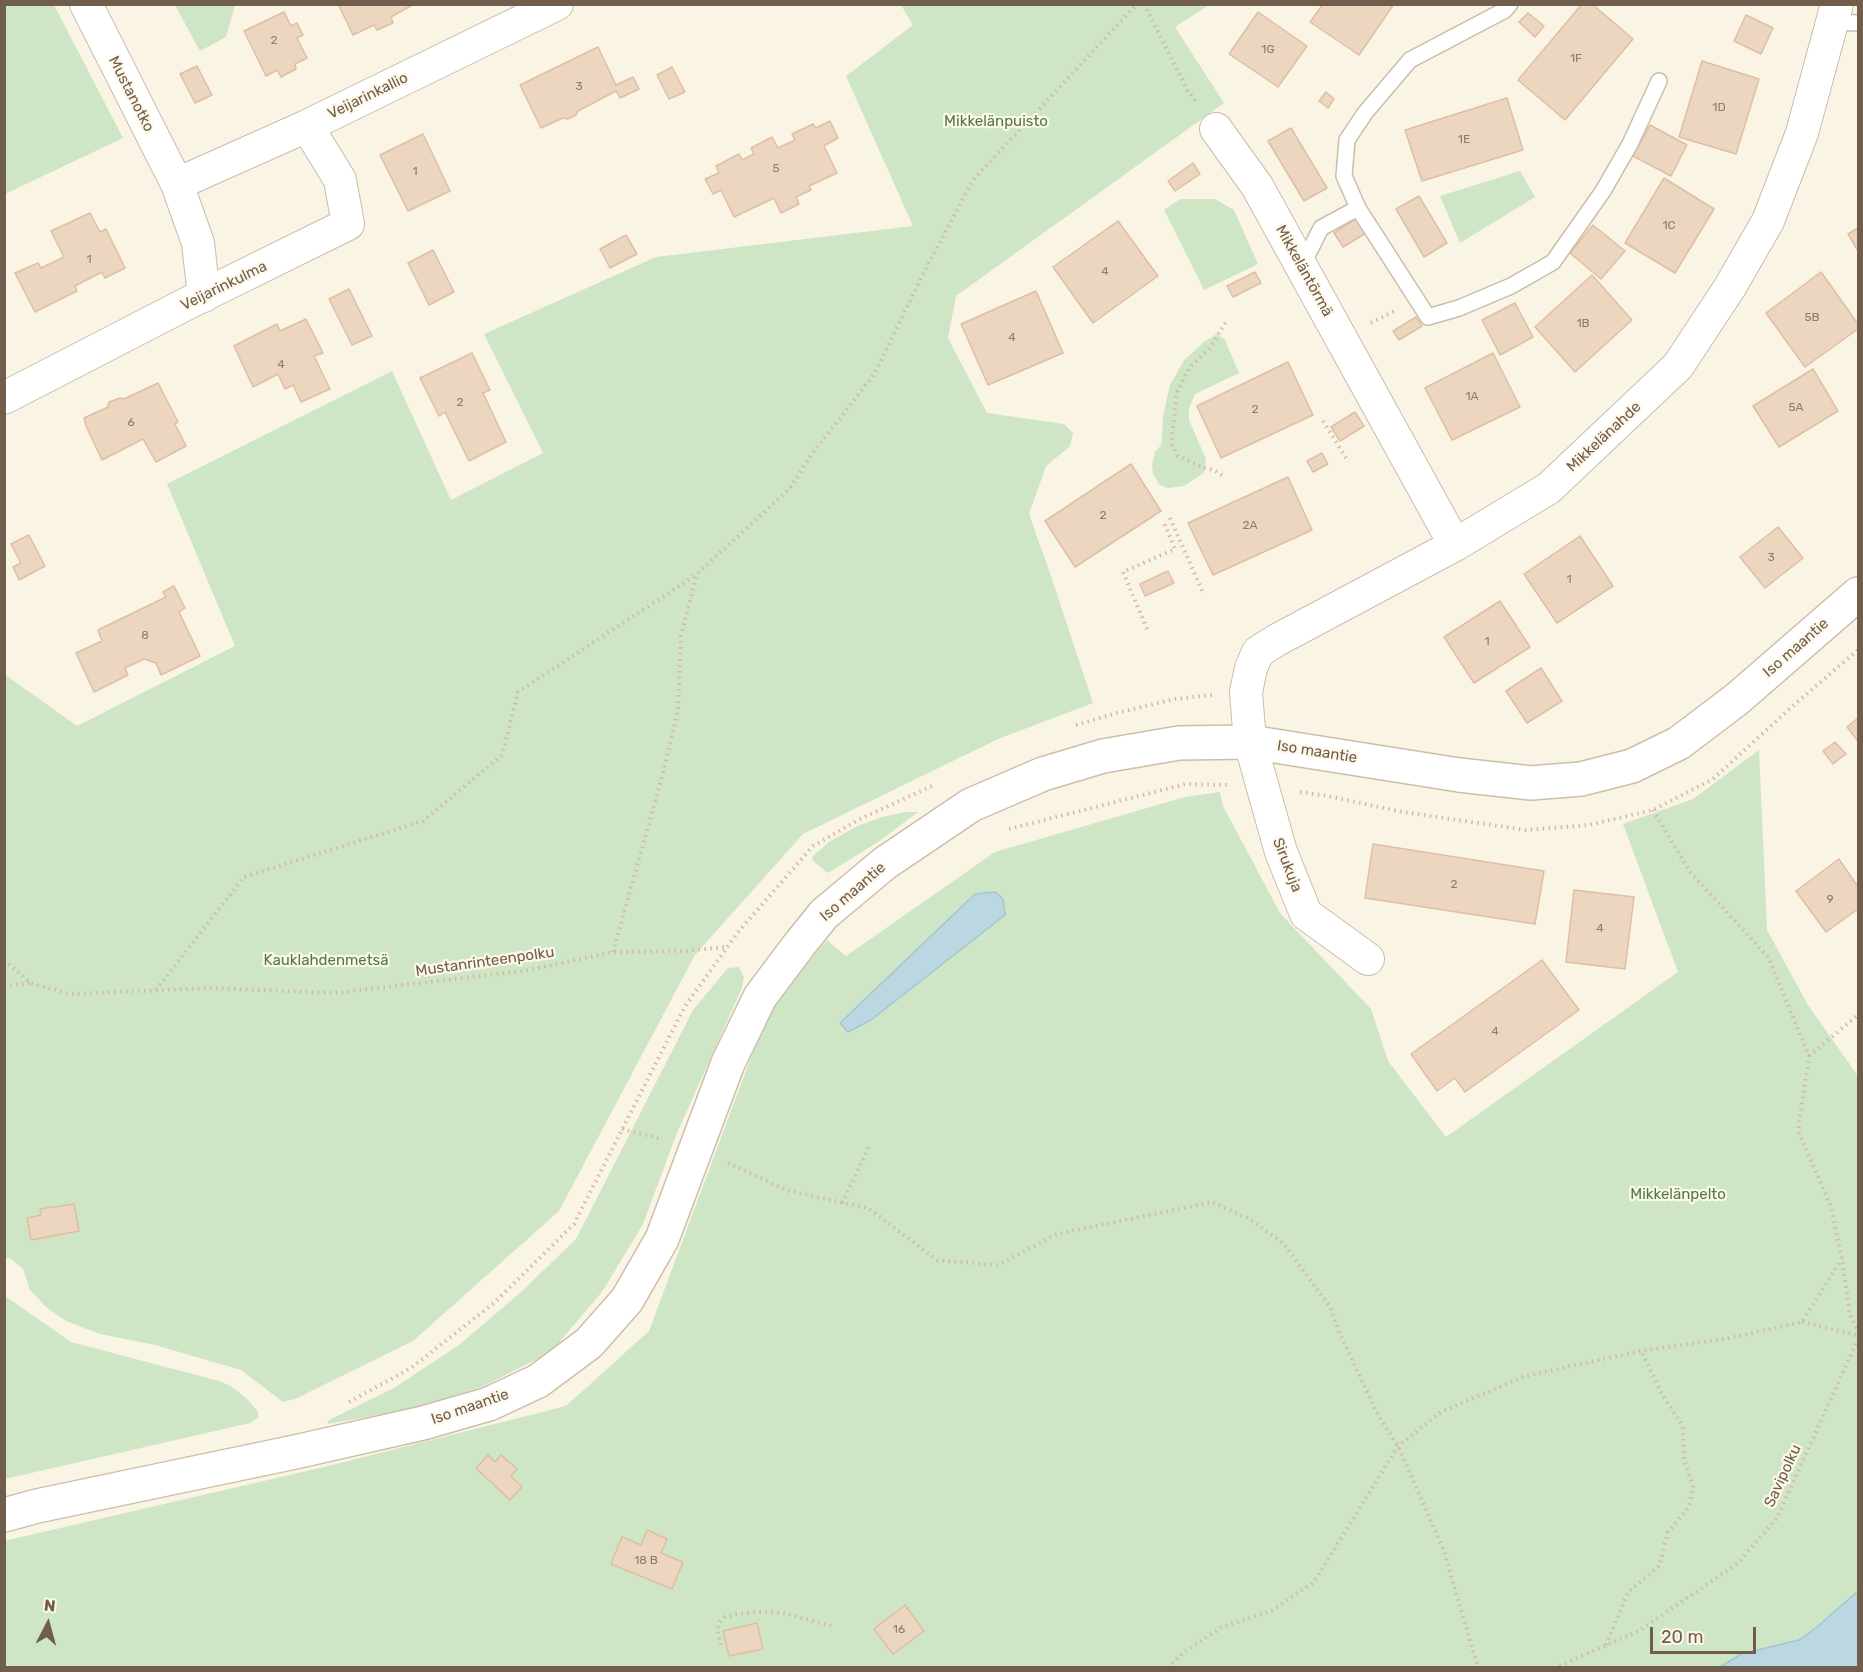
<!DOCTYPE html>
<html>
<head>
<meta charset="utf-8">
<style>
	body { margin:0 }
	#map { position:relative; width:1863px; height:1672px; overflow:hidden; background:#faf4e5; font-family:Rubik,sans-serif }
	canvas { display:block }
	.frame { position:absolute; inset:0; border:6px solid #705d4c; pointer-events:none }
	.north { position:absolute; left:18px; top:1594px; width:60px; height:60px; -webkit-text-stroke:4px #fdf8ea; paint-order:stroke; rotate:6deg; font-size:16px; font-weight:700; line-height:24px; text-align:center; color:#705d4c }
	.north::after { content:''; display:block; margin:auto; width:21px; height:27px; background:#705d4c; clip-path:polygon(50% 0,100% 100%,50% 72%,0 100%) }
	.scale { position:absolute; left:1650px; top:1627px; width:106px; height:27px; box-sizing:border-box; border:3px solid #705d4c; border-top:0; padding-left:8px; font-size:18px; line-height:21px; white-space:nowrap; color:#705d4c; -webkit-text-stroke:4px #fdf8ea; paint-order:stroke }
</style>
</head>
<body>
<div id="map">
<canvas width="1863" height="1672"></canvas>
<div class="frame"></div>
<div class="north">N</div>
<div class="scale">20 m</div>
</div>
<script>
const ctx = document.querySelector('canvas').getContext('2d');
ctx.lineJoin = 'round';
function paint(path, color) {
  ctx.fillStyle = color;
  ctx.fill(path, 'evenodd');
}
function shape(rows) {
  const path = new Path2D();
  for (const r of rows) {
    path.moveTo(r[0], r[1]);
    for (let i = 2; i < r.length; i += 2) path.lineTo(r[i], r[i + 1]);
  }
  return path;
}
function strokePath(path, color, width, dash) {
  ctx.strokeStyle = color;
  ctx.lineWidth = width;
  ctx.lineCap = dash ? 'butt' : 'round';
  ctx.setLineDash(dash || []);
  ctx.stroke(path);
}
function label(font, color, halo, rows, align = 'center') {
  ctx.font = font + ' Rubik,sans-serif';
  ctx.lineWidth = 4.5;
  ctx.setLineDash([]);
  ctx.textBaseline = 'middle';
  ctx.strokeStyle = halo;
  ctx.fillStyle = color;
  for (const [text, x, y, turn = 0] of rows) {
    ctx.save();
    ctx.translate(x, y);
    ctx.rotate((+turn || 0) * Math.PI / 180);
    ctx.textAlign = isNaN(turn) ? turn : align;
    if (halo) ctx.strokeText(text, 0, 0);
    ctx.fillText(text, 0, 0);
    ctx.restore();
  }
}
paint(shape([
	[5,4,54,5,123,138,5,194],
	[175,5,235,5,226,37,200,51],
	[901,5,1209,5,1175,27,1224,103,956,296,948,338,987,413,1064,424,1073,433,1070,446,1046,466,1029,514,1051,576,1093,703,998,739,803,834,695,955,559,1211,413,1341,295,1399,283,1402,241,1370,155,1345,100,1334,66,1321,46,1307,30,1290,23,1269,10,1258,5,1259,4,674,77,726,235,646,167,484,392,371,451,500,543,453,484,334,656,257,913,226,846,76,913,25],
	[1520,171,1535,197,1460,243,1440,196],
	[1180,199,1215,199,1234,210,1258,264,1204,290,1164,210],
	[1217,334,1225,340,1239,373,1195,394,1189,408,1189,420,1206,459,1204,473,1184,486,1168,488,1160,485,1153,474,1152,464,1155,452,1161,445,1162,438,1163,416,1170,385,1184,360,1205,341],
	[1759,750,1767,930,1808,1005,1858,1076,1858,1591,1817,1627,1799,1640,1741,1654,1720,1668,5,1667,4,1541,324,1467,566,1406,649,1331,769,1009,827,940,846,956,995,852,1185,797,1220,792,1223,806,1280,913,1371,1009,1388,1061,1446,1137,1678,972,1623,824,1693,799],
	[905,812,918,812,878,842,828,873,813,861,812,857,829,842,857,826,882,817],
	[739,967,744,977,742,988,677,1133,643,1224,602,1292,551,1352,484,1386,412,1409,327,1424,329,1420,394,1388,459,1345,520,1293,576,1239,693,1010,728,968],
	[5,1296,71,1342,219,1381,231,1386,248,1400,258,1412,258,1418,250,1423,5,1479]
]), '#cee6c5');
const water = shape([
	[995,892,1003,899,1005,915,871,1020,848,1032,840,1023,975,894,995,892],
	[1858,1591,1858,1667,1720,1667,1741,1654,1799,1640,1817,1627,1858,1591]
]);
paint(water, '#bbd8e2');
strokePath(water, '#a2c6d3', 1.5);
const building = shape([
	[342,4,414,4,391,17,393,23,377,30,374,25,353,35,339,6,342,4],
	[1323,4,1394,4,1359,55,1310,22,1323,4],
	[1582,4,1592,4,1633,39,1565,120,1518,80,1582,4],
	[284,12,291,26,297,23,303,35,297,38,307,58,295,64,296,69,281,77,277,70,266,76,244,31,284,12],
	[1258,12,1307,46,1278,87,1229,54,1258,12],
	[1528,13,1544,26,1535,37,1519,22,1528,13],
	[1746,15,1773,28,1761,54,1734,41,1746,15],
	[598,47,616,85,633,77,639,89,620,98,616,91,578,111,576,115,568,119,563,118,541,128,520,85,598,47],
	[1702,61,1759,79,1736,154,1679,137,1702,61],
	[197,66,212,95,195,103,180,74,197,66],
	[672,67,685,92,669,99,657,75,672,67],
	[1326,92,1334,99,1328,108,1319,101,1326,92],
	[1507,98,1523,150,1422,181,1405,130,1507,98],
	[830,121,838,138,824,146,837,173,809,186,811,190,796,197,799,204,781,213,774,198,734,217,721,190,713,194,705,179,719,173,716,166,739,154,742,160,754,154,751,148,772,137,778,148,795,140,792,134,813,124,816,128,830,121],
	[1650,125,1687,145,1671,176,1633,156,1650,125],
	[1291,128,1327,188,1304,201,1268,141,1291,128],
	[423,134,450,191,408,211,380,155,423,134],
	[1193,163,1200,174,1175,191,1168,181,1193,163],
	[1664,178,1714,209,1675,273,1625,243,1664,178],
	[1419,196,1447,243,1424,257,1396,209,1419,196],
	[90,213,100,232,106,229,125,268,105,278,102,272,75,286,77,291,35,312,15,273,38,263,41,268,64,257,51,231,90,213],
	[1357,218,1366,233,1343,247,1334,233,1357,218],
	[1118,221,1158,276,1093,323,1053,267,1118,221],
	[1593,225,1625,251,1601,279,1570,253,1593,225],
	[1858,228,1858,251,1848,234,1858,228],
	[626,235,637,254,610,268,600,249,626,235],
	[433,250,454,292,429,305,408,263,433,250],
	[1255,272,1261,283,1233,297,1227,286,1255,272],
	[1821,272,1858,324,1858,329,1805,367,1766,313,1821,272],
	[1592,275,1632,320,1575,372,1535,327,1592,275],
	[349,289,372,336,352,345,329,299,349,289],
	[1036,291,1063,353,988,385,961,324,1036,291],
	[1515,303,1533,337,1500,355,1482,320,1515,303],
	[1416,317,1422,326,1399,340,1393,331,1416,317],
	[306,319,323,353,314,356,330,389,301,402,293,385,285,389,278,374,253,387,234,346,277,324,280,331,306,319],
	[472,353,490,390,483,393,506,442,469,461,445,412,439,416,420,378,472,353],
	[1493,353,1520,407,1452,440,1425,388,1493,353],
	[1288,362,1313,415,1221,458,1197,406,1288,362],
	[1813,369,1838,411,1779,447,1753,406,1813,369],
	[158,383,178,422,175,424,186,446,156,462,143,439,102,460,86,426,84,418,108,407,109,402,120,398,124,399,158,383],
	[1355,412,1364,426,1340,441,1331,427,1355,412],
	[1322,453,1328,464,1313,472,1307,461,1322,453],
	[1131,464,1161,511,1075,567,1045,521,1131,464],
	[1288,477,1312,530,1213,575,1188,523,1288,477],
	[1778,527,1803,558,1765,588,1740,557,1778,527],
	[29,535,45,566,19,580,13,567,21,563,11,544,29,535],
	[1580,536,1613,586,1557,623,1524,574,1580,536],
	[1168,571,1174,583,1145,596,1140,584,1168,571],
	[174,586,185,608,179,612,200,656,161,675,156,663,144,659,125,668,128,675,94,692,76,653,102,641,98,630,166,597,163,592,174,586],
	[1500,601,1530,647,1474,683,1444,637,1500,601],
	[1541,668,1562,701,1527,723,1506,691,1541,668],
	[1858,718,1858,739,1857,740,1847,727,1858,718],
	[1835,742,1846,754,1833,764,1823,751,1835,742],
	[1373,844,1544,871,1535,924,1365,898,1373,844],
	[1839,859,1858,887,1858,909,1826,932,1796,891,1839,859],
	[1574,890,1634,897,1625,969,1566,962,1574,890],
	[1542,960,1579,1010,1465,1092,1455,1078,1437,1091,1411,1054,1542,960],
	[74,1204,79,1231,31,1240,27,1218,41,1215,40,1209,74,1204],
	[488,1455,495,1462,501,1455,517,1469,511,1476,522,1487,510,1500,476,1468,488,1455],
	[647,1530,667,1539,661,1553,683,1562,672,1589,611,1564,622,1537,641,1545,647,1530],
	[905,1605,924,1631,893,1654,874,1629,905,1605],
	[757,1623,763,1649,729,1656,723,1631,757,1623]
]);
paint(building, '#edd6bf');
strokePath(building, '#debfa1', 1.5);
const lane = shape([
	[1832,22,1858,23],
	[1358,208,1344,176,1347,140,1365,113,1410,60,1505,10,1510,4],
	[1302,266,1321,228,1358,208,1428,317,1459,308,1511,286,1553,262,1603,191,1630,144,1659,81]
]);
const street = shape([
	[86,4,177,184,198,243,204,296],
	[1216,129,1257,186,1455,545],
	[177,184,307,126,557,4],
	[4,398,190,302,348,224,340,180,307,126],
	[1368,959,1306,914,1281,852,1250,742,1246,692,1251,668,1258,652,1277,640,1455,545,1549,488,1678,366,1730,287,1768,221,1802,133,1837,4]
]);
const secondary = shape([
	[4,1515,37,1506,295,1452,423,1423,489,1404,538,1381,589,1343,627,1300,662,1239,728,1063,760,997,799,945,824,914,885,863,971,805,1043,774,1103,756,1179,743,1250,742,1459,775,1531,783,1581,779,1632,766,1679,743,1737,699,1858,594]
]);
strokePath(lane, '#cabdac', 18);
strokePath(street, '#cabdac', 34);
strokePath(secondary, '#cdbeaa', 36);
strokePath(shape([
	[1144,4,1188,91,1196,102],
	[1371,323,1394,311],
	[1323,421,1346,458],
	[1222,475,1214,470,1205,468,1178,456,1172,445,1172,436,1177,392,1189,368,1209,349,1227,320],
	[1170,518,1204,595],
	[1147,629,1123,572,1175,549,1164,523],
	[1076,725,1117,713,1175,699,1212,695],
	[1300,792,1328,796,1403,812,1526,830,1589,825,1653,810,1713,779,1795,704,1858,650],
	[1653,810,1690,872,1768,957,1809,1056,1798,1131,1831,1207,1842,1259,1850,1314,1858,1332],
	[1009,829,1186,784,1227,785],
	[613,952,662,777,678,710,681,635,697,574,789,489,812,454,875,373,922,276,973,180,1137,4],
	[4,960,31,983,70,994,211,988,334,993,524,971,613,952,682,951,727,947],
	[4,986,30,983],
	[156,990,244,877,423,821,502,755,518,692,696,575],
	[1809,1056,1858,1015],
	[622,1129,661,1139],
	[728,1163,789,1191,868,1208,937,1260,998,1265,1057,1234,1212,1202,1250,1219,1284,1244,1330,1307,1340,1334,1378,1415,1398,1446,1444,1551,1478,1668],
	[842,1203,869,1147],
	[1802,1322,1858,1335],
	[349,1402,411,1368,494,1303,574,1224,685,1006,739,931,813,846,858,820,934,785],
	[721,1645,717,1629,720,1622,725,1617,737,1614,759,1612,783,1613,831,1626],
	[1606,1645,1628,1592,1659,1566,1668,1532,1689,1507,1693,1487,1684,1459,1683,1426,1663,1396,1641,1351],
	[1168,1668,1183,1653,1222,1627,1271,1611,1314,1582,1398,1446,1441,1412,1525,1376,1641,1351,1729,1338,1802,1322,1842,1259],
	[1554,1668,1639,1631,1738,1563,1777,1518,1858,1339]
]), '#d2baa2', 4, [1.5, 4.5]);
strokePath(lane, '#fff', 15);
strokePath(street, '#fff', 32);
strokePath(secondary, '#fff', 33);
label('12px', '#8f7b69', null, [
	["2",274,41],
	["1G",1268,50],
	["1F",1576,59],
	["3",579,87],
	["1D",1719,108],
	["1E",1464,140],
	["5",776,169],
	["1",415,172],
	["1C",1669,226],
	["1",89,260],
	["4",1105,272],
	["5B",1812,318],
	["1B",1583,324],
	["4",1012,338],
	["4",281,365],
	["1A",1472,397],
	["2",460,403],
	["5A",1796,408],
	["2",1255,410],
	["6",131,423],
	["2",1103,516],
	["2A",1250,526],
	["3",1771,558],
	["1",1569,580],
	["8",145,636],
	["1",1487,642],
	["2",1454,885],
	["9",1830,900],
	["4",1600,929],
	["4",1495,1032],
	["18 B",646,1561],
	["16",899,1630]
]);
label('15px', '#705d4c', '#fdf8ea', [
	["Mustanotko",131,94,63],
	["Veijarinkallio",368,96,-26],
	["Mikkeläntörmä",1304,271,61],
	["Veijarinkulma",224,286,-26],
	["Mikkelänahde",1604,437,-43],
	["Iso maantie",1796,648,-41],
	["Iso maantie",1317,752,9],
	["Sirukuja",1287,865,69],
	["Iso maantie",853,892,-41],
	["Mustanrinteenpolku",485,962,-8],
	["Iso maantie",470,1407,-19],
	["Savipolku",1783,1476,-65]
]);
label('15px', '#527a48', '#fdf8ea', [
	["Mikkelänpuisto",996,122],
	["Kauklahdenmetsä",326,961],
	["Mikkelänpelto",1678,1195]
]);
</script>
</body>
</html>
